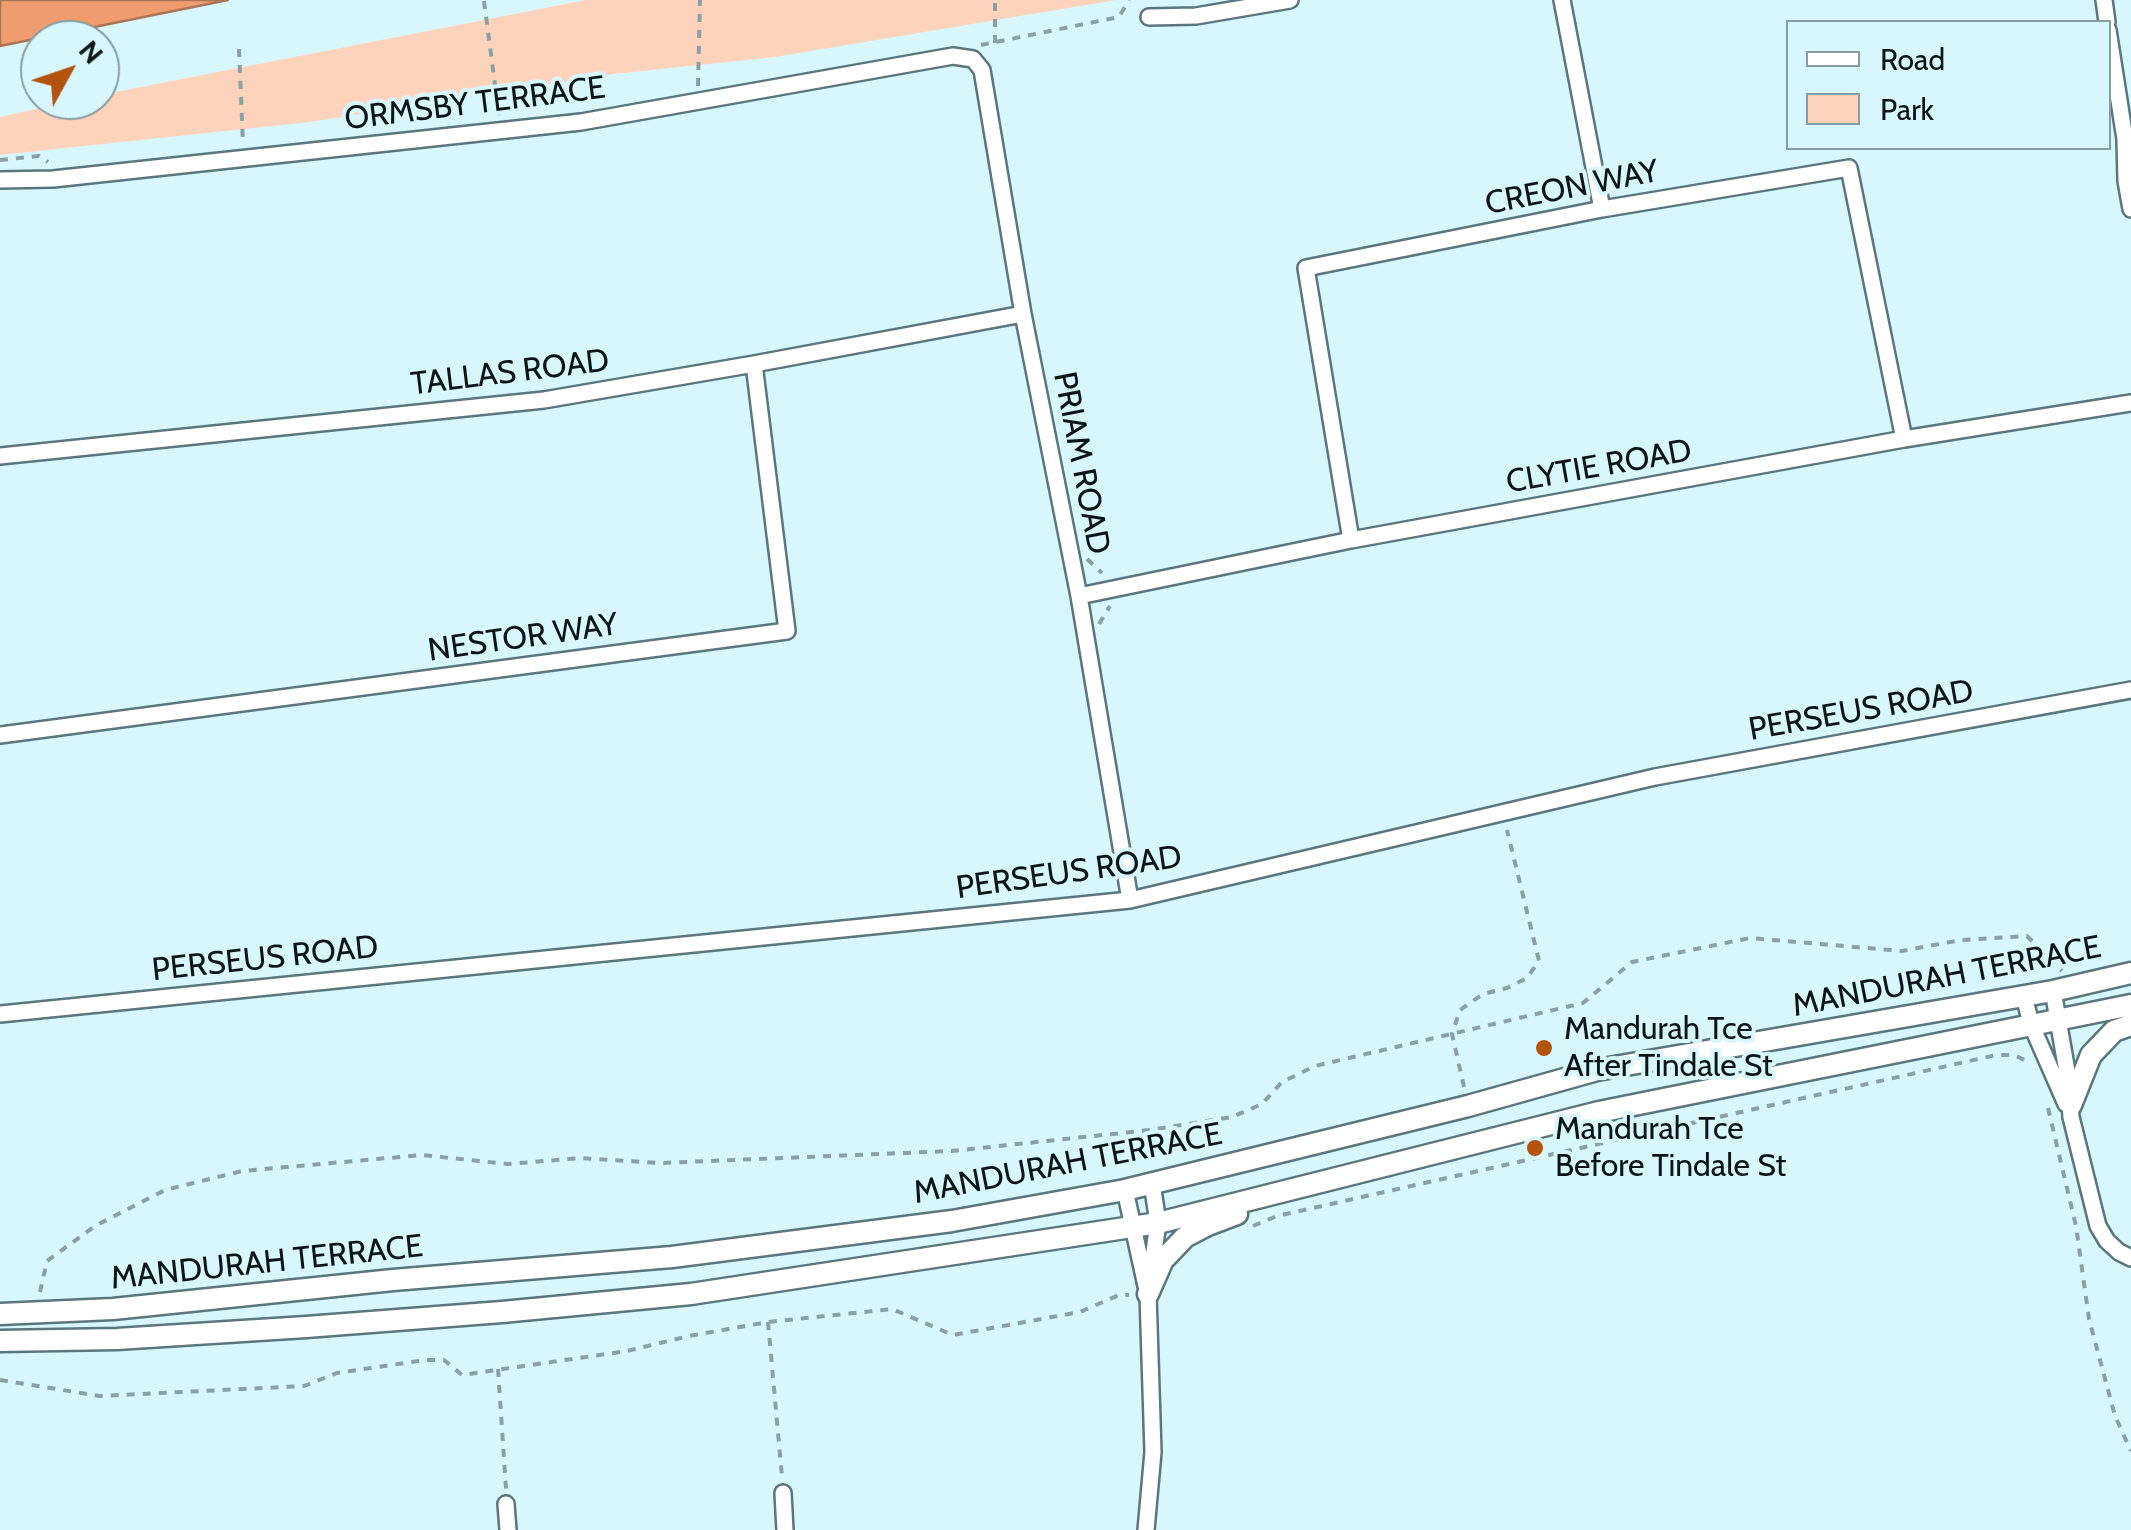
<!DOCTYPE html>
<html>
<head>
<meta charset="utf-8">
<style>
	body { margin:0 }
	#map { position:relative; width:2131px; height:1530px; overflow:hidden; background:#d8f7fd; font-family:Cabin,sans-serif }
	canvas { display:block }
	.legend { position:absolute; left:1786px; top:20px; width:325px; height:130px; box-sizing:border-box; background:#d8f7fd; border:2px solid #869da1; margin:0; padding:12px 18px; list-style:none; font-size:30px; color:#0a1517 }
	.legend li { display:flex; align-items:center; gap:20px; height:50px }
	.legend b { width:50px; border:2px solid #869da1 }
	.north { position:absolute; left:20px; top:20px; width:100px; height:100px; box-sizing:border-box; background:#d8f7fd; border:2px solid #869da1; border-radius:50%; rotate:50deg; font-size:28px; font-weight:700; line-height:40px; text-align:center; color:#0a1517 }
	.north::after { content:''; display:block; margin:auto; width:35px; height:45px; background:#b3530c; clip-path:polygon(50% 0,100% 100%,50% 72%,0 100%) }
</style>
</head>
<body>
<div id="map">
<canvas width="2131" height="1530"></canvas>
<ul class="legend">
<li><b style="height:12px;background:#fff"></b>Road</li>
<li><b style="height:28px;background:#fed3bc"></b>Park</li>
</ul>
<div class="north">N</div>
</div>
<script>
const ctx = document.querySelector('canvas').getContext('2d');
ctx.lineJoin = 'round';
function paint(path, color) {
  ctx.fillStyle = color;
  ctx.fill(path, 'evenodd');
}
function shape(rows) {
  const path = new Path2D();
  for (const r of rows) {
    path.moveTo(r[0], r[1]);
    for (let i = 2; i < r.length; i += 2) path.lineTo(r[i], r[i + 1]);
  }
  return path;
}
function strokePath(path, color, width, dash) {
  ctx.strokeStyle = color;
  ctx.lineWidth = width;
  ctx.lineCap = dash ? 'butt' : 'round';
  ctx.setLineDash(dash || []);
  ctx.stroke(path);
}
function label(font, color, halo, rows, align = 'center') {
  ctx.font = font + ' Cabin,sans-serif';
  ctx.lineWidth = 8;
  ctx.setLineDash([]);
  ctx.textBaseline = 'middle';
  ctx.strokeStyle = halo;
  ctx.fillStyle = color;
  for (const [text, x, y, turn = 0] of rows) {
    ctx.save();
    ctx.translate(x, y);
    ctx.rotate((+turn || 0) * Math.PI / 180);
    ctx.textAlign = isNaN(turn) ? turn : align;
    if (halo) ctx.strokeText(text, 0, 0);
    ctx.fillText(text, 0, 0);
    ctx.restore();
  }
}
paint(shape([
	[586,0,1116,0,775,57,614,74,310,122,0,155,0,117,75,100,100,100,100,95]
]), '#fed3bc');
const water = shape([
	[0,0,228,0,0,46,0,0]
]);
paint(water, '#ef9c6f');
strokePath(water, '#aa7455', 2.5);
const minor = shape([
	[1562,0,1602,209],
	[2104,0,2107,22],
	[1149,17,1196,16,1290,0],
	[2108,30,2125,139,2126,181,2131,209],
	[0,180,53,179,581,122,953,56,973,59,982,70,1023,314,1079,596,1130,900],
	[0,456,544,400,754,364,1023,314],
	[1351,540,1306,268,1602,209,1849,168,1904,439],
	[1079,596,1351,540,1904,439,2131,403],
	[0,735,787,631,754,364],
	[2053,991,2068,1077,2071,1117,2098,1226,2107,1241,2119,1252,2131,1258],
	[2024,996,2031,1024,2066,1104],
	[0,1014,1130,900,1655,777,2131,690],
	[1125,1190,1146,1286],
	[783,1493,785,1530],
	[506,1504,508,1530],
	[1146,1530,1153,1452,1148,1294,1158,1223,1152,1183]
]);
const secondary = shape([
	[2071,1105,2091,1055,2114,1031,2131,1025],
	[1148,1294,1163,1260,1185,1237,1208,1225,1237,1214],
	[0,1314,113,1309,393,1280,672,1257,952,1221,1125,1190,1468,1106,1597,1070,2053,991,2131,973],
	[0,1341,117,1339,306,1327,502,1312,691,1294,1158,1223,1599,1112,2131,1005]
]);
strokePath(minor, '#5b777d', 20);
strokePath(secondary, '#5b777d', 25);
strokePath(shape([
	[484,1,499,115],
	[995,43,995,0],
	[981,45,1119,17,1129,0],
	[239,49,243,143],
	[698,86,700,0],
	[0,160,39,156,48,162],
	[1087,559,1102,573],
	[1099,624,1110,606],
	[1140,856,1162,877],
	[1464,1087,1452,1034,1460,1010,1483,994,1507,988,1527,978,1539,961,1507,830],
	[2048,1108,2076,1226,2089,1319,2115,1416,2131,1451],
	[1253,1226,1277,1216,1996,1055,2014,1055,2027,1061],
	[40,1292,47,1261,95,1226,165,1190,242,1171,422,1155,508,1164,581,1158,661,1163,952,1151,1150,1130,1232,1117,1262,1104,1282,1082,1315,1066,1583,1003,1632,962,1750,938,1902,951,1961,940,2027,936,2062,971],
	[768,1322,782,1477],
	[498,1369,506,1489],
	[0,1380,100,1396,304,1386,337,1373,425,1360,444,1360,462,1375,627,1351,689,1336,768,1322,892,1309,953,1335,1080,1312,1119,1295,1129,1295]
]), '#89a1a5', 4, [8, 8]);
strokePath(minor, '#fff', 15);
strokePath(secondary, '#fff', 20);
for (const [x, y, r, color] of [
	[1544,1048,10,"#b3530c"],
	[1535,1148,10,"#b3530c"]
]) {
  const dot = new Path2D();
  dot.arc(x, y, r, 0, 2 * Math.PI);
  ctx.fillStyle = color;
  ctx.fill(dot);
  strokePath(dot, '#d8f7fd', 4);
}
label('32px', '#0a1517', '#d8f7fd', [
	["ORMSBY TERRACE",475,104,-7],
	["CREON WAY",1572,188,-11],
	["TALLAS ROAD",510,373,-7],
	["PRIAM ROAD",1081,463,79],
	["CLYTIE ROAD",1599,467,-10],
	["NESTOR WAY",523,638,-8],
	["PERSEUS ROAD",1861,711,-10],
	["PERSEUS ROAD",1069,873,-8],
	["PERSEUS ROAD",265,959,-6],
	["MANDURAH TERRACE",1947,977,-11],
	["MANDURAH TERRACE",1068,1164,-11],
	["MANDURAH TERRACE",267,1263,-6]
]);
label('32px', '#0a1517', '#d8f7fd', [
	["Mandurah Tce",1564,1030],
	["After Tindale St",1564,1067],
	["Mandurah Tce",1555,1130],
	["Before Tindale St",1555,1167]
], 'left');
</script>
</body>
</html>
